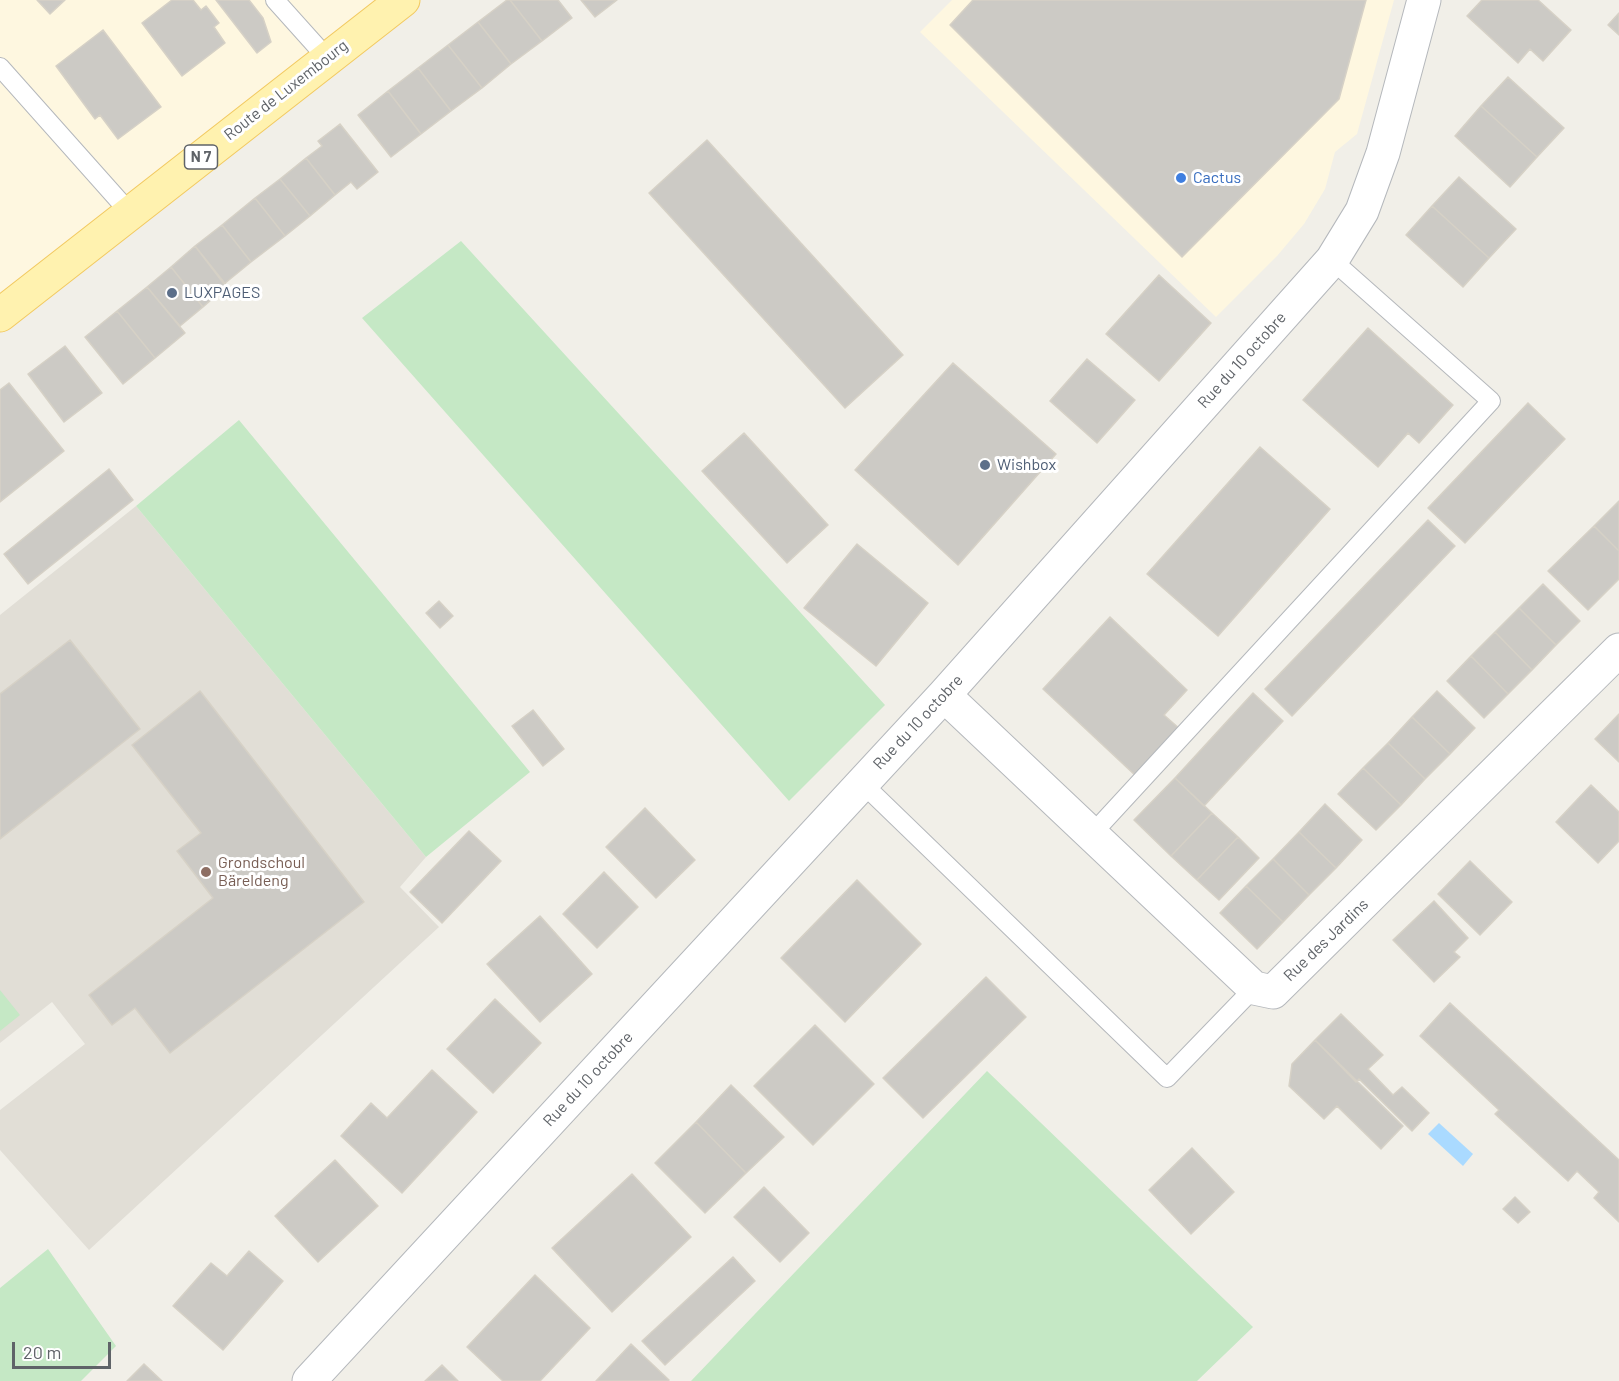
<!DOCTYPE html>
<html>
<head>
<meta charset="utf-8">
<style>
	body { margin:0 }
	#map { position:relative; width:1619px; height:1381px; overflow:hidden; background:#f1efe8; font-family:Barlow,sans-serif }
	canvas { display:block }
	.scale { position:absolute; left:12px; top:1342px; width:99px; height:27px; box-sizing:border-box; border:3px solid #5f6368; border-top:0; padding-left:8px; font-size:18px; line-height:21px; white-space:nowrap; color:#5f6368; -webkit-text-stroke:4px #fff; paint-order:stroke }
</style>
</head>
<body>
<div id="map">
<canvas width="1619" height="1381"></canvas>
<div class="scale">20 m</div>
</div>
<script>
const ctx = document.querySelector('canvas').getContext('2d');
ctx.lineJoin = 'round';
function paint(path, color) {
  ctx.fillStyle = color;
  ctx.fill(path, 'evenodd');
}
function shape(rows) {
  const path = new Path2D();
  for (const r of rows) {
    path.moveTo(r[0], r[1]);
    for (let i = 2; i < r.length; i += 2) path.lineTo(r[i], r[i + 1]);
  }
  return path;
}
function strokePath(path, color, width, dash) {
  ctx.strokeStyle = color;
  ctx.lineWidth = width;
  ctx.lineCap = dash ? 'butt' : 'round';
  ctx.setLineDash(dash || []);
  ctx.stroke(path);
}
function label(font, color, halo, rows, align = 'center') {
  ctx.font = font + ' Barlow,sans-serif';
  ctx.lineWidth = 6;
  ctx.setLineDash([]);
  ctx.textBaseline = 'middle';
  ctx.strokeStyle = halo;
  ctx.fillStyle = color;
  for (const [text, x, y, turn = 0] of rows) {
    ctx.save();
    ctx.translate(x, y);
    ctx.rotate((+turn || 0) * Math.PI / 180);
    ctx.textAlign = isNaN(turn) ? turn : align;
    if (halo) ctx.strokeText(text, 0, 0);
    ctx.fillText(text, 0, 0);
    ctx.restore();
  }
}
paint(shape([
	[0,0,403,0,0,315],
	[952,0,1394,0,1357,134,1335,152,1325,189,1304,224,1277,256,1216,317,920,32]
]), '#fef7e0');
paint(shape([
	[136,506,426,857,400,887,439,927,89,1250,0,1150,0,1110,85,1044,52,1002,0,1043,0,615]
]), '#e1ded6');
paint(shape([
	[461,241,885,705,789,801,362,318],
	[239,420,530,772,426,857,136,506],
	[0,990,20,1015,0,1031],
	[987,1071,1253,1327,1197,1381,691,1381],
	[48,1249,116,1346,81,1381,0,1381,0,1288]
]), '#c5e8c5');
paint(shape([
	[1439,1123,1473,1154,1463,1166,1428,1134]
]), '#aadaff');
const building = shape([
	[37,0,65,0,50,14,37,0],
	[172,0,193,0,201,10,206,6,219,23,214,27,225,43,182,76,142,23,172,0],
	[216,0,249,0,263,18,271,42,257,53,216,0],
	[507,0,510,0,542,41,511,64,478,22,507,0],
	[510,0,558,0,572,18,542,41,510,0],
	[581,0,617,0,595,17,581,0],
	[973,0,1366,0,1339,99,1182,257,950,25,973,0],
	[1482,0,1538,0,1571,30,1543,61,1530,49,1518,63,1467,16,1482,0],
	[1619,13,1619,35,1608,25,1619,13],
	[478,22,511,64,482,88,448,45,478,22],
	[103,30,161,107,118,139,100,115,95,119,56,66,103,30],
	[448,45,482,88,451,111,418,68,448,45],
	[418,68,451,111,421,134,388,91,418,68],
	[1508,77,1564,128,1537,157,1481,106,1508,77],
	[388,91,421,134,391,157,358,115,388,91],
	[1481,106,1537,157,1510,187,1455,136,1481,106],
	[340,124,378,172,357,189,351,182,335,195,306,158,322,146,318,141,340,124],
	[707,140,903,355,845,408,649,193,707,140],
	[306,158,335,195,310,216,280,179,306,158],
	[1459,177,1516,229,1489,258,1432,206,1459,177],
	[280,179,310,216,285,236,255,198,280,179],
	[255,198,285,236,251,262,222,225,255,198],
	[1432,206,1489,258,1463,287,1406,235,1432,206],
	[222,225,251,262,224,284,195,246,222,225],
	[195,246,227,286,203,307,171,267,195,246],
	[171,267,203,307,180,326,147,287,171,267],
	[1159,275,1211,323,1159,381,1106,334,1159,275],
	[147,287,185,333,155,358,117,311,147,287],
	[117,311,155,358,123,384,85,337,117,311],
	[1368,328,1453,405,1419,443,1408,433,1378,467,1303,400,1368,328],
	[65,346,102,393,64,422,28,374,65,346],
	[1087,359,1135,400,1097,443,1050,401,1087,359],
	[953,363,1056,454,958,565,855,470,953,363],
	[9,383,64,451,0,502,0,390,9,383],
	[1528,403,1565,439,1465,543,1428,508,1528,403],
	[744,433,828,525,787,563,702,471,744,433],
	[1260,447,1330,509,1218,636,1147,574,1260,447],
	[109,469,133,500,28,584,4,554,109,469],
	[1619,501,1619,551,1594,526,1619,501],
	[1428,520,1455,546,1292,716,1265,689,1428,520],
	[1594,526,1619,551,1619,579,1588,610,1548,571,1594,526],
	[857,544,928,603,876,666,804,608,857,544],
	[1543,584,1580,621,1556,645,1519,608,1543,584],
	[439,601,453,616,440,628,426,613,439,601],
	[1519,608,1556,645,1532,670,1495,632,1519,608],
	[1110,617,1187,690,1164,715,1181,730,1137,777,1043,689,1110,617],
	[1495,632,1532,670,1508,694,1471,656,1495,632],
	[70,640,140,729,0,839,0,694,70,640],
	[1471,656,1508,694,1484,718,1447,681,1471,656],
	[200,691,364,902,170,1053,135,1008,112,1025,89,995,213,898,177,851,201,833,132,745,200,691],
	[1437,691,1475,728,1450,754,1412,717,1437,691],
	[1253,693,1283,721,1204,806,1175,778,1253,693],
	[533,710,564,749,543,766,512,726,533,710],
	[1619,714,1619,762,1595,739,1619,714],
	[1412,717,1450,754,1425,779,1388,743,1412,717],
	[1388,743,1425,779,1401,805,1363,768,1388,743],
	[1363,768,1401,805,1376,830,1338,794,1363,768],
	[1175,778,1212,813,1171,856,1134,820,1175,778],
	[1591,785,1619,812,1619,841,1598,863,1556,822,1591,785],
	[1325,804,1362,840,1336,868,1299,832,1325,804],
	[645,808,695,860,656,898,606,847,645,808],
	[1212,813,1238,837,1197,880,1171,856,1212,813],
	[469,831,501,861,442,923,410,892,469,831],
	[1299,832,1336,868,1309,895,1273,859,1299,832],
	[1238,837,1259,858,1219,900,1197,880,1238,837],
	[1273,859,1309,895,1283,922,1246,886,1273,859],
	[1470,861,1512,902,1480,935,1438,894,1470,861],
	[604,872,638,907,597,948,563,914,604,872],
	[857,880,921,944,845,1022,781,958,857,880],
	[1246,886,1283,922,1257,949,1220,913,1246,886],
	[1434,901,1468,938,1454,952,1460,957,1434,982,1393,940,1434,901],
	[540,916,592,974,540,1022,487,964,540,916],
	[986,977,1026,1017,923,1118,883,1078,986,977],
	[495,999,541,1043,493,1093,447,1049,495,999],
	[1450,1003,1619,1160,1619,1222,1594,1198,1599,1192,1577,1171,1568,1181,1495,1114,1499,1110,1420,1036,1450,1003],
	[1341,1014,1383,1055,1368,1069,1393,1095,1402,1087,1429,1113,1412,1131,1359,1079,1356,1082,1315,1040,1341,1014],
	[815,1025,874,1084,813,1145,754,1086,815,1025],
	[1315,1040,1403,1126,1381,1149,1337,1106,1324,1119,1289,1086,1292,1064,1315,1040],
	[432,1070,477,1112,402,1193,341,1136,371,1103,387,1118,432,1070],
	[731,1085,784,1137,746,1173,696,1122,731,1085],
	[696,1122,746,1173,705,1213,655,1163,696,1122],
	[1192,1148,1234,1192,1191,1234,1149,1190,1192,1148],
	[335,1160,378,1206,318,1262,275,1216,335,1160],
	[632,1174,691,1237,612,1312,552,1248,632,1174],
	[764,1187,809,1233,780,1262,734,1217,764,1187],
	[1515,1197,1530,1212,1518,1223,1503,1209,1515,1197],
	[249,1251,283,1281,223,1350,173,1306,211,1263,227,1276,249,1251],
	[733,1257,755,1281,665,1365,642,1341,733,1257],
	[535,1275,590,1328,540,1381,503,1381,467,1347,535,1275],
	[631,1344,669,1380,668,1381,596,1381,631,1344],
	[144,1364,162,1381,127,1381,144,1364],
	[442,1365,458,1381,425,1381,442,1365]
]);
paint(building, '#cccac5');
strokePath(building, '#d6d1c6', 1.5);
const lane = shape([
	[275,0,327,58],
	[0,67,130,213],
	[861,782,1167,1078,1254,988],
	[1092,834,1491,401,1332,260]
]);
const street = shape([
	[944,695,1254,988,1273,992,1619,650],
	[309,1381,944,695,1332,260,1362,211,1383,153,1424,0]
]);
const primary = shape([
	[0,315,403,0]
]);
strokePath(lane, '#b5b8bc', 20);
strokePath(street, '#b5b8bc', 35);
strokePath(primary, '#f2c960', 35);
strokePath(lane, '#fff', 18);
strokePath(street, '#fff', 33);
strokePath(primary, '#fff2af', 33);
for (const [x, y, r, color] of [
	[1181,178,6,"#3f7fe0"],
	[172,293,6,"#5c6f8a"],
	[985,465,6,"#5c6f8a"],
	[206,872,6,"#8d6e63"]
]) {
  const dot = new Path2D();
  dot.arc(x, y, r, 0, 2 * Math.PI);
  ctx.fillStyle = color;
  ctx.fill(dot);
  strokePath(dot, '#fff', 2);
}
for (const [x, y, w] of [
	[201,157,33]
]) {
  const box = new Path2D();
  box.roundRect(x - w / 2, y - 12, w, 24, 4.5);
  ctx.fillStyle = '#fff';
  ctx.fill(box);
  strokePath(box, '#5f6368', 1.5);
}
label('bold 15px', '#5f6368', null, [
	["N 7",201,157]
]);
label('16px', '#5f6368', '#fff', [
	["Route de Luxembourg",286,90,-38],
	["Rue du 10 octobre",1242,360,-48],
	["Rue du 10 octobre",918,722,-47],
	["Rue des Jardins",1326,940,-44],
	["Rue du 10 octobre",588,1079,-47]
]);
label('16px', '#366cbe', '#fff', [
	["Cactus",1193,178]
], 'left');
label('16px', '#4e5e75', '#fff', [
	["LUXPAGES",184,293],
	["Wishbox",997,465]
], 'left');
label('16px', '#785e54', '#fff', [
	["Grondschoul",218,863],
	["Bäreldeng",218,881]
], 'left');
</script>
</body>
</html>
